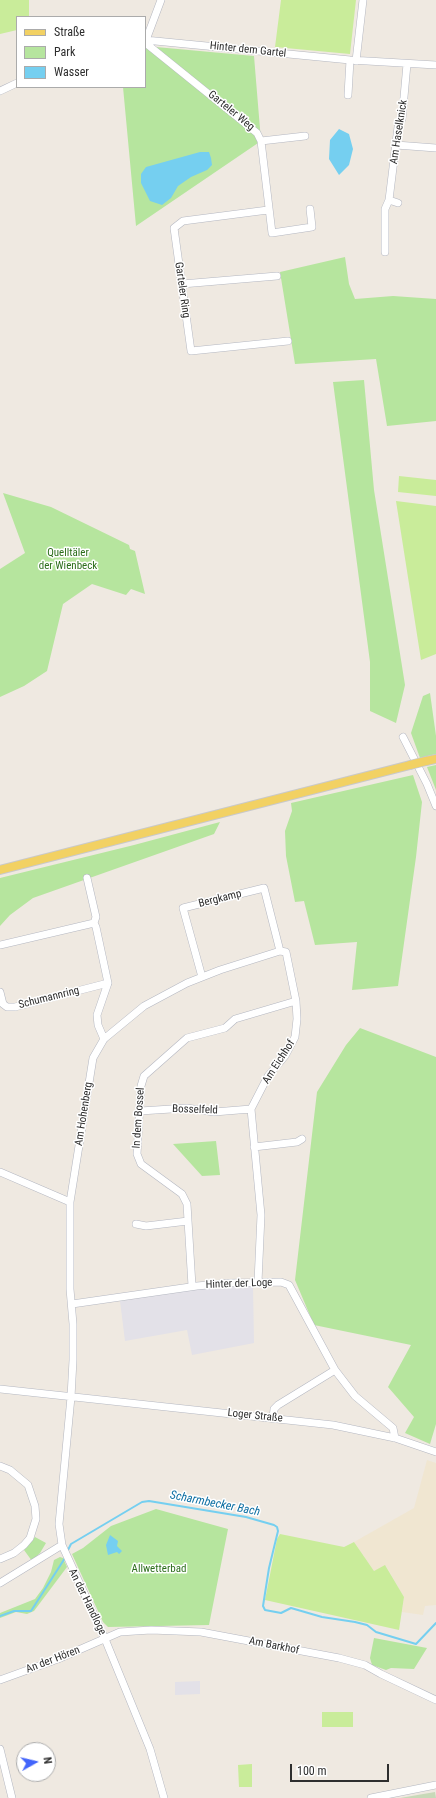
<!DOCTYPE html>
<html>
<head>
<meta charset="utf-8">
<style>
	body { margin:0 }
	#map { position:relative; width:436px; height:1798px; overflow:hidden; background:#efe9e1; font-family:"Roboto Condensed",sans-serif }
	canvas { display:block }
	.legend { position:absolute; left:16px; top:16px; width:130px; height:72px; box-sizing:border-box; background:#fff; border:1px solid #ababab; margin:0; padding:5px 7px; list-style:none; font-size:12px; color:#2e2e2e }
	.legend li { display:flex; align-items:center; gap:8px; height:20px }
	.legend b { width:20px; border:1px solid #ababab }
	.north { position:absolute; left:16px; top:1742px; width:40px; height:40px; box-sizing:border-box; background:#fff; border:1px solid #ababab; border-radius:50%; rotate:82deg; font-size:11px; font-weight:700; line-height:16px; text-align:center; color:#2e2e2e }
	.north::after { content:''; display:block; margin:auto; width:14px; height:18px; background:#4264fb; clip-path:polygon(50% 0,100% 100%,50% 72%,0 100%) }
	.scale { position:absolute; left:290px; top:1764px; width:99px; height:18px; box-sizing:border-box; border:2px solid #2e2e2e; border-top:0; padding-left:5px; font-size:12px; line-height:14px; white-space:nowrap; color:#2e2e2e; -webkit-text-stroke:3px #fff; paint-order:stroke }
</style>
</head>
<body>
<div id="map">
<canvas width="436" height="1798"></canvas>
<ul class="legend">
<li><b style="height:5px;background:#f2d163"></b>Straße</li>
<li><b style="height:11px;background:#b6e59e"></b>Park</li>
<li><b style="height:11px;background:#75cff0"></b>Wasser</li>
</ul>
<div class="north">N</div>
<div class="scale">100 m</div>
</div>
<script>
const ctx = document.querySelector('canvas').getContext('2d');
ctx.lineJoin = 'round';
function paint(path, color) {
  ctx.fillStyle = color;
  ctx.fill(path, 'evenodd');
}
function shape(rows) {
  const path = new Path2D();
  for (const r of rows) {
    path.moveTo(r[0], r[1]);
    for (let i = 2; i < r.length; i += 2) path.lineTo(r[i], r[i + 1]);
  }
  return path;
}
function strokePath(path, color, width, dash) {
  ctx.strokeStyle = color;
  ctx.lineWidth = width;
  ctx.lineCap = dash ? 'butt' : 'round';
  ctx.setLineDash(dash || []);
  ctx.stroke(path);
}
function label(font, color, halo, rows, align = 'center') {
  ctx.font = font + ' "Roboto Condensed",sans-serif';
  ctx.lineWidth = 3;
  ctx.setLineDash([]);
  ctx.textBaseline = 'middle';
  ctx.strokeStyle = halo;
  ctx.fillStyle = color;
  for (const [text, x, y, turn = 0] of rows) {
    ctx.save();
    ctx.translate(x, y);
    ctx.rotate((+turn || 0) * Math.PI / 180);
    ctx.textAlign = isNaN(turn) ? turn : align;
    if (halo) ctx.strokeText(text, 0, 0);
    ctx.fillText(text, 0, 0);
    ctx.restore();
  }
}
paint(shape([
	[253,1286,254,1343,192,1355,187,1330,125,1341,120,1301,194,1289],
	[200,1681,200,1694,175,1695,175,1682]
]), '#e3e1e8');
paint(shape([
	[427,1460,436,1463,436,1605,425,1606,423,1615,402,1612,404,1597,386,1566,374,1571,354,1542,414,1508]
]), '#f0e6d1');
paint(shape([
	[145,46,254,56,261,141,136,226,123,87,145,87],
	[345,257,349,284,355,299,393,296,436,299,436,421,387,426,376,359,295,364,280,272],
	[364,380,374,490,405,685,396,723,370,711,370,662,333,382],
	[3,493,51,507,129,545,130,549,135,551,145,594,131,589,126,595,92,584,63,604,47,671,24,686,0,697,0,569,25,553],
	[430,693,436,736,436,754,420,758,411,733,423,696],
	[436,765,436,790,427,767],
	[413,775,422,802,416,857,398,986,352,990,357,942,315,945,304,901,295,902,286,856,285,831,292,811,291,803],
	[220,822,214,834,33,898,10,915,0,926,0,878,134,845],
	[360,1028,436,1057,436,1424,430,1444,405,1433,414,1417,388,1387,411,1345,314,1325,295,1280,317,1092,346,1045],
	[216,1141,220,1175,202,1176,173,1144],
	[156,1509,228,1529,209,1625,108,1627,103,1622,72,1554,83,1548,111,1526],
	[35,1537,46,1543,40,1553,32,1561,24,1550],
	[60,1557,63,1558,67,1567,34,1611,27,1614,16,1612,0,1618,0,1613,35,1599,43,1588,51,1572,54,1560],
	[374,1638,427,1648,414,1669,391,1668,386,1670,372,1665,370,1658]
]), '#b6e59e');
paint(shape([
	[435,1792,436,1798,400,1798]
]), '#c8d9b8');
paint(shape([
	[0,0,29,0,29,17,17,17,17,30,0,34],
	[281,0,356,0,350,54,275,47],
	[399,476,436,480,436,496,398,492],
	[396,501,436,506,436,654,421,660],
	[280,1534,344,1547,354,1542,374,1571,385,1565,404,1597,399,1630,265,1600,277,1539],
	[322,1712,353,1712,353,1727,322,1727],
	[252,1764,252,1787,239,1787,238,1765]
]), '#c9ec9a');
paint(shape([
	[339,129,349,134,353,149,349,165,339,175,329,159,330,140],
	[200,152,209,152,211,158,212,165,207,170,191,177,178,186,171,198,162,205,150,201,141,183,141,174,146,167],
	[110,1535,118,1541,117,1546,122,1551,119,1554,117,1552,108,1555,106,1545]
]), '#75cff0');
strokePath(shape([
	[67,1552,71,1544,142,1502,149,1501,246,1517,274,1525,277,1527,278,1531,269,1568,263,1606,265,1610,281,1613,291,1608,322,1617,355,1622,367,1625,376,1632,416,1644,436,1623],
	[0,1616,14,1611,31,1611,65,1558]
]), '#75cff0', 2);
const minor = shape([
	[145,40,350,60,436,65],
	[146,40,148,45,257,133,261,141,272,233,312,227,310,209],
	[146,40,161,0],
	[356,61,363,0],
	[0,91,17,83],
	[348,95,350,60],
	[261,141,305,136],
	[396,145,436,148],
	[389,200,398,203],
	[268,210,183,221,174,228,191,351,288,341],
	[385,252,385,209,389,200,398,127,402,119,407,64],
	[182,284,277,276],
	[403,737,427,784,436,806],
	[87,878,96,917,94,923,96,927,108,983,97,1015,98,1025,104,1039],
	[0,945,94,923],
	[202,977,183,908,264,888,280,951],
	[0,992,3,1004,7,1007,15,1007,108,983],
	[140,1111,187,1108,214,1112,251,1109],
	[254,1147,297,1142,302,1139],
	[0,1172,70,1202],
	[136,1224,146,1226,188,1221],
	[192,1286,187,1204,182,1194,141,1164,137,1154,141,1086,144,1076,187,1038,225,1028,235,1019,296,1001],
	[72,1304,197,1286,229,1283,281,1282,289,1285,335,1370,355,1396,393,1428,395,1438],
	[0,1389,333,1425,395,1438,436,1452],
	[273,1418,274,1409,278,1405,335,1370],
	[0,1466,10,1470,28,1485,35,1506,36,1519,30,1538,24,1545,14,1553,0,1559],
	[0,1583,62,1545],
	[0,1680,58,1659,120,1632,151,1630,201,1632,339,1658,365,1665,381,1674,436,1700],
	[0,1749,12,1798],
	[164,1798,150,1749,105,1639,62,1545,59,1524,71,1397,73,1360,73,1324,70,1289,70,1202,93,1058,104,1039,144,1006,187,983,220,970,280,951,286,952,296,1001,297,1019,295,1037,285,1056,268,1076,251,1109,261,1215,258,1282],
	[371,1798,436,1785]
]);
const major = shape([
	[426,761,436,759],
	[0,870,410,765]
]);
strokePath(minor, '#b4b7c1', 8);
strokePath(major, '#c9c9c9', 10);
strokePath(minor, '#fff', 7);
strokePath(major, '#f2d163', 8);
const majorBridge = shape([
	[410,765,426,761]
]);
strokePath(majorBridge, '#c9c9c9', 10, []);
strokePath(majorBridge, '#f2d163', 8);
label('11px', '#2e2e2e', '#fff', [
	["Hinter dem Gartel",248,50,6],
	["Garteler Weg",231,111,39],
	["Am Haselknick",399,132,-81],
	["Garteler Ring",182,290,82],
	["Bergkamp",220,899,-14],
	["Schumannring",49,998,-14],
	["Am Eichhof",279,1062,-57],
	["Bosselfeld",195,1110,2],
	["Am Hohenberg",84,1114,-81],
	["In dem Bossel",139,1118,-86],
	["Hinter der Loge",239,1284,-2],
	["Loger Straße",255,1416,6],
	["An der Handloge",87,1602,64],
	["Am Barkhof",274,1646,11],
	["An der Hören",53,1660,-21]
]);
label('11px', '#2c6e1b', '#fff', [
	["Quelltäler",68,553],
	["der Wienbeck",68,566],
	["Allwetterbad",159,1569]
]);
label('italic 12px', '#0d6fa3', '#fff', [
	["Scharmbecker Bach",215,1504,11]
]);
</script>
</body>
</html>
